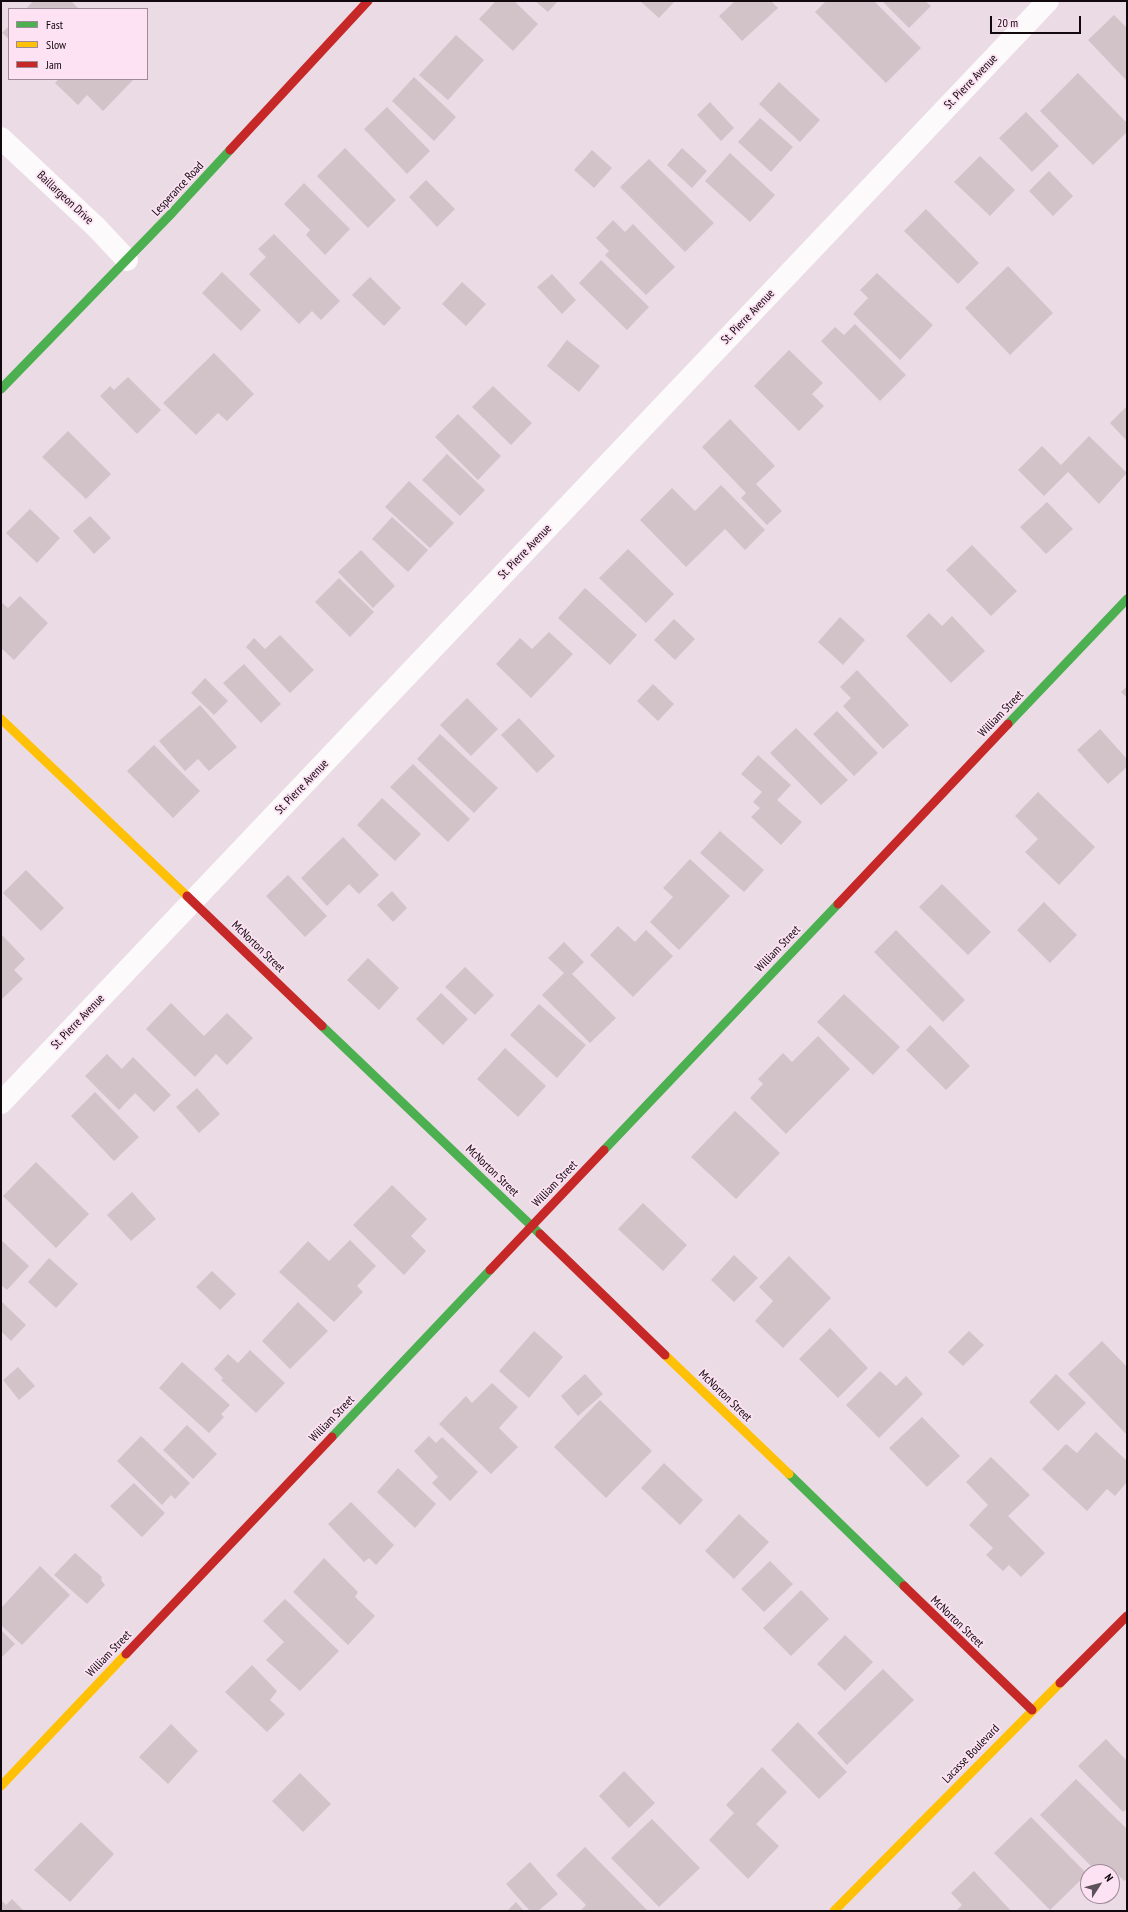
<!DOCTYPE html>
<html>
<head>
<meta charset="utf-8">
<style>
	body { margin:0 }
	#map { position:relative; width:1128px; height:1912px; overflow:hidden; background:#eadbe5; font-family:"PT Sans Narrow",sans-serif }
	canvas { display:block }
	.frame { position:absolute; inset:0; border:2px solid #11090e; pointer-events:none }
	.legend { position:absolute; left:8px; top:8px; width:140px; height:72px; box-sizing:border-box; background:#fde2f3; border:1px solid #9f8b97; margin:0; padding:5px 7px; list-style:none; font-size:12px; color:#11090e }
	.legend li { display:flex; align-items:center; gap:8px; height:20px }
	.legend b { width:20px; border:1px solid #9f8b97 }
	.north { position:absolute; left:1080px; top:1864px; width:40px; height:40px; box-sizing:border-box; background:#fde2f3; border:1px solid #9f8b97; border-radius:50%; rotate:54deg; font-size:11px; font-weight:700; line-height:16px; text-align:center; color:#11090e }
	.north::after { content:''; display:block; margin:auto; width:14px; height:18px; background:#5d5259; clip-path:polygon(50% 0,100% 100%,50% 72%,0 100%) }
	.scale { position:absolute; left:990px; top:16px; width:91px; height:18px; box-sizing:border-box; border:2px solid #11090e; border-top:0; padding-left:5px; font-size:12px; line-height:14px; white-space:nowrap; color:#11090e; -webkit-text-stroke:3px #fde2f3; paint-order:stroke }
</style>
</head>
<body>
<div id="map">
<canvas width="1128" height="1912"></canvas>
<div class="frame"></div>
<ul class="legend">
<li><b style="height:5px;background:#4caf50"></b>Fast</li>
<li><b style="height:5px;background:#ffc107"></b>Slow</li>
<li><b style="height:5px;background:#c62828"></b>Jam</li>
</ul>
<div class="north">N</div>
<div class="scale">20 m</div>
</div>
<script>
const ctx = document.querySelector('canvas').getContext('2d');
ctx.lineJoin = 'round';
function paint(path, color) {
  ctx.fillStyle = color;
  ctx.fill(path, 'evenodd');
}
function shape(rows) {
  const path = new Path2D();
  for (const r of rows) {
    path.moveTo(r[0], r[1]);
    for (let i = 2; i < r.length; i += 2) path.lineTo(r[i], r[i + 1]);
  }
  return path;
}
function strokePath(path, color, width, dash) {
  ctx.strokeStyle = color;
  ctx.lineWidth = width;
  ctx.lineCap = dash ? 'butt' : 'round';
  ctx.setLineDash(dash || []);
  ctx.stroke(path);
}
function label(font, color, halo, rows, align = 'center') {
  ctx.font = font + ' "PT Sans Narrow",sans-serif';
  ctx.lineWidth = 3.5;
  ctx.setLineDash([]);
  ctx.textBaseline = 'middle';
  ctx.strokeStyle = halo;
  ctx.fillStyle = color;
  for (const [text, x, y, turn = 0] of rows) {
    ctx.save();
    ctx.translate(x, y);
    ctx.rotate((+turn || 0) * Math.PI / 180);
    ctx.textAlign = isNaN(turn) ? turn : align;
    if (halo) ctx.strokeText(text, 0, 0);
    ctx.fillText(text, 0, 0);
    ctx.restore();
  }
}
paint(shape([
	[33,1,71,1,79,9,26,9],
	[496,1,514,1,538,24,513,51,479,19],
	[535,1,558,1,548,12],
	[640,1,675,1,659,18],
	[735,1,771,1,778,8,742,41,719,16],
	[826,1,874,1,921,48,886,83,815,12],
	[882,1,925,1,931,6,909,28],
	[1114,15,1127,28,1127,81,1088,40],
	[9,26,9,39,2,33],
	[456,35,484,60,448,100,419,75],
	[1078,73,1127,123,1127,132,1093,165,1040,111],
	[414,77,456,117,434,141,392,101],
	[59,79,134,79,103,111,87,95,78,105,55,83],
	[779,82,820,120,800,142,759,104],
	[710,102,734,128,721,141,697,115],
	[387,107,430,151,407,174,364,129],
	[1026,112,1059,146,1032,172,999,138],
	[760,118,793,147,771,172,738,142],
	[345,148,396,200,368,228,317,176],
	[682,148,707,171,692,188,667,165],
	[592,150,612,168,594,188,574,170],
	[730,153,775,195,750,222,705,181],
	[980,156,1015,190,990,216,954,182],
	[649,159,714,223,685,252,620,187],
	[1049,171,1073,196,1053,216,1029,191],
	[426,180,455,209,437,227,409,197],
	[304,183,350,229,325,255,306,235,310,230,284,204],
	[926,209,979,263,958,284,904,231],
	[613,220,625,232,633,224,675,267,646,295,605,255,609,251,596,238],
	[274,234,340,301,321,320,312,311,299,324,249,274,266,257,258,249],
	[601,260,649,307,627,330,579,283],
	[1008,266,1053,313,1010,355,965,308],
	[222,272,261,310,241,331,202,293],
	[877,273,933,325,900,360,853,314,868,298,860,290],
	[552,274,576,300,562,314,537,287],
	[370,277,401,308,384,326,352,295],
	[462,282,486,304,466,326,442,304],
	[855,324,906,375,880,401,821,341,835,327,844,335],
	[567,340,600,366,579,392,547,366],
	[789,350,823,383,812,394,824,406,799,431,754,386],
	[214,353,254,394,227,421,218,413,196,435,163,403],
	[128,377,161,410,137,434,100,396,110,386,114,390],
	[493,386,532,423,511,445,472,407],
	[1127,406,1127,441,1110,423],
	[458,414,501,456,478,480,435,437],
	[730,419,775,466,756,484,782,511,767,525,741,498,746,493,702,447],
	[68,431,111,474,86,499,42,457],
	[1089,436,1127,473,1099,504,1068,472,1044,496,1018,470,1042,446,1061,465],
	[447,454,485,490,460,516,422,480],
	[409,481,454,523,430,548,385,507],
	[721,485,765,530,745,550,725,529,686,567,640,520,672,488,695,511],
	[1047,502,1073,529,1046,554,1020,527],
	[30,509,60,538,37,563,6,533],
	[90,516,111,538,94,554,73,531],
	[392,517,428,550,408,572,372,539],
	[972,545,1017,591,991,616,946,570],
	[628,549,674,594,646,623,599,578],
	[361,550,395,586,373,608,338,572],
	[339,578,374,612,350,637,315,602],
	[585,588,637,635,610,665,558,618],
	[20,596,48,623,14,660,1,648,1,602,8,608],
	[929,613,942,626,952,616,985,651,951,683,906,636],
	[840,617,865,640,843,665,818,642],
	[674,619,695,639,675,660,654,640],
	[549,632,573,654,531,698,496,664,520,638,532,649],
	[280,635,314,670,290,693,246,647,254,638,265,649],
	[244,664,281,704,261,723,223,683],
	[857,670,909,725,883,749,843,706,851,698,840,687],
	[205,678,228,701,214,715,191,693],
	[653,684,674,704,658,721,637,701],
	[1127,686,1127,698,1121,692],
	[467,698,498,729,471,756,440,725],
	[200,705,237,747,209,771,198,759,185,771,159,741],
	[837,711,878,753,854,776,813,734],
	[519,718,555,756,537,773,501,735],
	[796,728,848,780,821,805,770,753],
	[1100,729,1127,759,1127,767,1108,784,1077,750],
	[440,734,498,788,474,813,417,759],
	[154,745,200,791,173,818,127,771],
	[758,755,791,785,777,800,802,822,781,845,751,817,760,808,753,802,762,792,741,774],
	[413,764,470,819,448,842,390,787],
	[1038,792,1095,847,1059,885,1025,852,1038,839,1015,816],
	[382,798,421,834,395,861,357,825],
	[720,831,764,870,744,892,700,853],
	[343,837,379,875,359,894,349,884,327,906,301,878],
	[690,859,730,896,679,950,650,922,673,897,663,888],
	[26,870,64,908,41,931,3,893],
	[288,875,327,916,305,937,266,896],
	[942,884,991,932,968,955,919,907],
	[392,891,407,908,393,922,377,905],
	[1044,902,1077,935,1050,963,1017,930],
	[618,926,635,942,646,930,673,956,633,997,590,955],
	[896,930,965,1000,943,1022,874,952],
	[1,934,25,959,14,970,23,979,1,1000],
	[564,942,584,962,572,974,616,1018,590,1043,542,995,564,973,548,958],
	[368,958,399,988,379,1010,347,980],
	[465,967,494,995,475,1015,445,987],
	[441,993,468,1019,443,1045,416,1019],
	[844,994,900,1047,873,1075,817,1022],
	[171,1003,204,1036,227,1013,253,1038,227,1065,216,1054,195,1077,146,1029],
	[539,1004,586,1045,557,1078,510,1035],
	[930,1025,970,1066,946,1090,906,1050],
	[818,1036,850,1069,786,1134,750,1098,763,1084,758,1079,783,1053,792,1062],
	[505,1048,546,1086,518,1117,477,1079],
	[107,1054,122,1069,133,1057,171,1095,154,1112,135,1093,119,1110,85,1076],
	[197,1088,220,1114,199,1133,176,1107],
	[95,1092,139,1137,114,1161,71,1116],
	[735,1111,780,1153,736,1199,691,1157],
	[36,1162,89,1214,56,1248,3,1196],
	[392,1185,427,1219,411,1236,426,1251,404,1275,353,1225],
	[132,1192,156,1219,131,1241,107,1215],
	[643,1203,687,1245,663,1271,618,1229],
	[1,1240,29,1266,7,1290,1,1285],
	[350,1240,376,1266,357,1286,363,1292,334,1322,279,1272,308,1241,329,1261],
	[734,1255,758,1278,734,1302,711,1280],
	[789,1256,831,1298,783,1348,755,1321,773,1301,759,1287],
	[49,1258,78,1284,56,1308,28,1282],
	[212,1271,236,1294,220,1310,196,1287],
	[1,1301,26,1325,11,1341,1,1331],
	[298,1302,328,1331,290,1369,262,1341],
	[830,1328,868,1368,838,1398,799,1359],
	[534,1331,563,1357,529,1398,499,1371],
	[969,1331,984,1345,963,1366,948,1352],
	[1102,1341,1127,1367,1127,1435,1068,1374],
	[250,1350,285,1383,256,1413,221,1380,223,1378,214,1369,228,1354,238,1363],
	[182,1362,230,1405,221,1414,224,1417,209,1433,159,1388],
	[18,1367,35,1386,19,1400,3,1380],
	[880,1371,896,1386,906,1376,923,1394,879,1438,846,1405],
	[585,1374,603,1394,578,1416,561,1396],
	[1056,1374,1086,1403,1058,1431,1029,1402],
	[492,1383,518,1407,499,1428,518,1447,491,1474,439,1424,466,1396,472,1403],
	[600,1400,652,1451,606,1498,554,1447],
	[922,1417,960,1456,927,1487,889,1448],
	[187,1425,217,1454,193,1479,163,1450],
	[1096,1432,1127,1461,1127,1482,1115,1496,1107,1489,1087,1511,1042,1469,1066,1444,1077,1453],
	[141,1436,190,1483,175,1499,171,1495,162,1505,117,1461],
	[429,1436,436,1443,442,1437,478,1472,450,1501,432,1483,438,1477,414,1451],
	[991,1457,1030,1495,1008,1516,1045,1553,1021,1577,1009,1565,1003,1571,986,1555,993,1548,969,1525,988,1505,966,1482],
	[664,1463,703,1500,680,1525,641,1488],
	[398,1468,436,1504,415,1528,377,1492],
	[134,1483,165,1513,142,1537,110,1506],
	[351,1502,394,1545,376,1565,369,1558,364,1562,328,1524],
	[739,1514,769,1542,734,1579,705,1551],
	[75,1553,102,1577,101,1580,105,1585,87,1604,54,1575],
	[324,1558,358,1592,355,1597,375,1616,348,1645,293,1592],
	[770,1561,793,1584,764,1612,741,1589],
	[40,1566,70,1595,22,1645,1,1625,1,1608],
	[801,1590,829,1619,791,1656,763,1628],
	[285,1599,339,1651,300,1691,266,1660,284,1642,263,1621],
	[1,1630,15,1644,1,1658],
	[845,1635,873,1662,845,1691,817,1664],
	[252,1665,277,1691,270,1700,285,1714,267,1732,225,1692],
	[883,1669,914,1700,847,1765,817,1733],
	[798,1722,847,1772,819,1799,771,1750],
	[171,1724,198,1751,168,1784,139,1757],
	[1106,1739,1127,1761,1127,1809,1123,1812,1078,1766],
	[762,1767,787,1792,756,1824,779,1846,748,1879,709,1840,734,1813,726,1805],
	[624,1771,655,1803,629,1828,599,1796],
	[300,1773,331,1804,303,1832,272,1801],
	[1076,1779,1127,1829,1127,1879,1124,1881,1113,1869,1110,1872,1097,1872,1040,1815],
	[1031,1817,1087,1874,1050,1910,994,1853],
	[652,1819,700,1868,659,1907,611,1858],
	[81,1822,114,1854,70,1902,34,1870],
	[585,1847,648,1911,580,1911,586,1905,556,1875],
	[530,1862,558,1894,538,1911,530,1911,506,1884],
	[974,1871,1011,1911,956,1911,962,1905,951,1893],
	[12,1899,24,1911,1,1911,1,1900,6,1905],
	[516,1902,524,1911,507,1911]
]), '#d2c3c8');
strokePath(shape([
	[1,138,96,227,127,260],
	[1,1103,1048,1]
]), '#fcfafb', 22);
strokePath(shape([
	[1,389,172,213,230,150],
	[1008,724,1127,599],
	[322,1026,540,1234],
	[604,1150,838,904],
	[332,1437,490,1270],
	[789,1474,904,1586]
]), '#4caf50', 9);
strokePath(shape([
	[1,719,187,896],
	[665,1355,789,1474],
	[1,1786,126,1654],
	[834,1911,1060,1683]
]), '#ffc107', 9);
strokePath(shape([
	[230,150,368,1],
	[187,896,322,1026],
	[838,904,1008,724],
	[540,1234,665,1355],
	[490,1270,604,1150],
	[904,1586,1032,1710],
	[126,1654,332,1437],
	[1060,1683,1127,1616]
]), '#c62828', 9);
label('12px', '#11090e', '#fde2f3', [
	["St. Pierre Avenue",971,82,-46],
	["Lesperance Road",178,189,-47],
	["Baillargeon Drive",65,198,43],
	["St. Pierre Avenue",748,317,-46],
	["St. Pierre Avenue",525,552,-46],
	["William Street",1001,714,-46],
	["St. Pierre Avenue",302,787,-46],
	["McNorton Street",258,947,44],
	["William Street",778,949,-46],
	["St. Pierre Avenue",78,1022,-46],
	["McNorton Street",492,1171,44],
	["William Street",555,1184,-46],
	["McNorton Street",725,1396,44],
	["William Street",332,1419,-46],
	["McNorton Street",957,1622,44],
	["William Street",109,1654,-46],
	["Lacasse Boulevard",971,1754,-46]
]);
</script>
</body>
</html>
